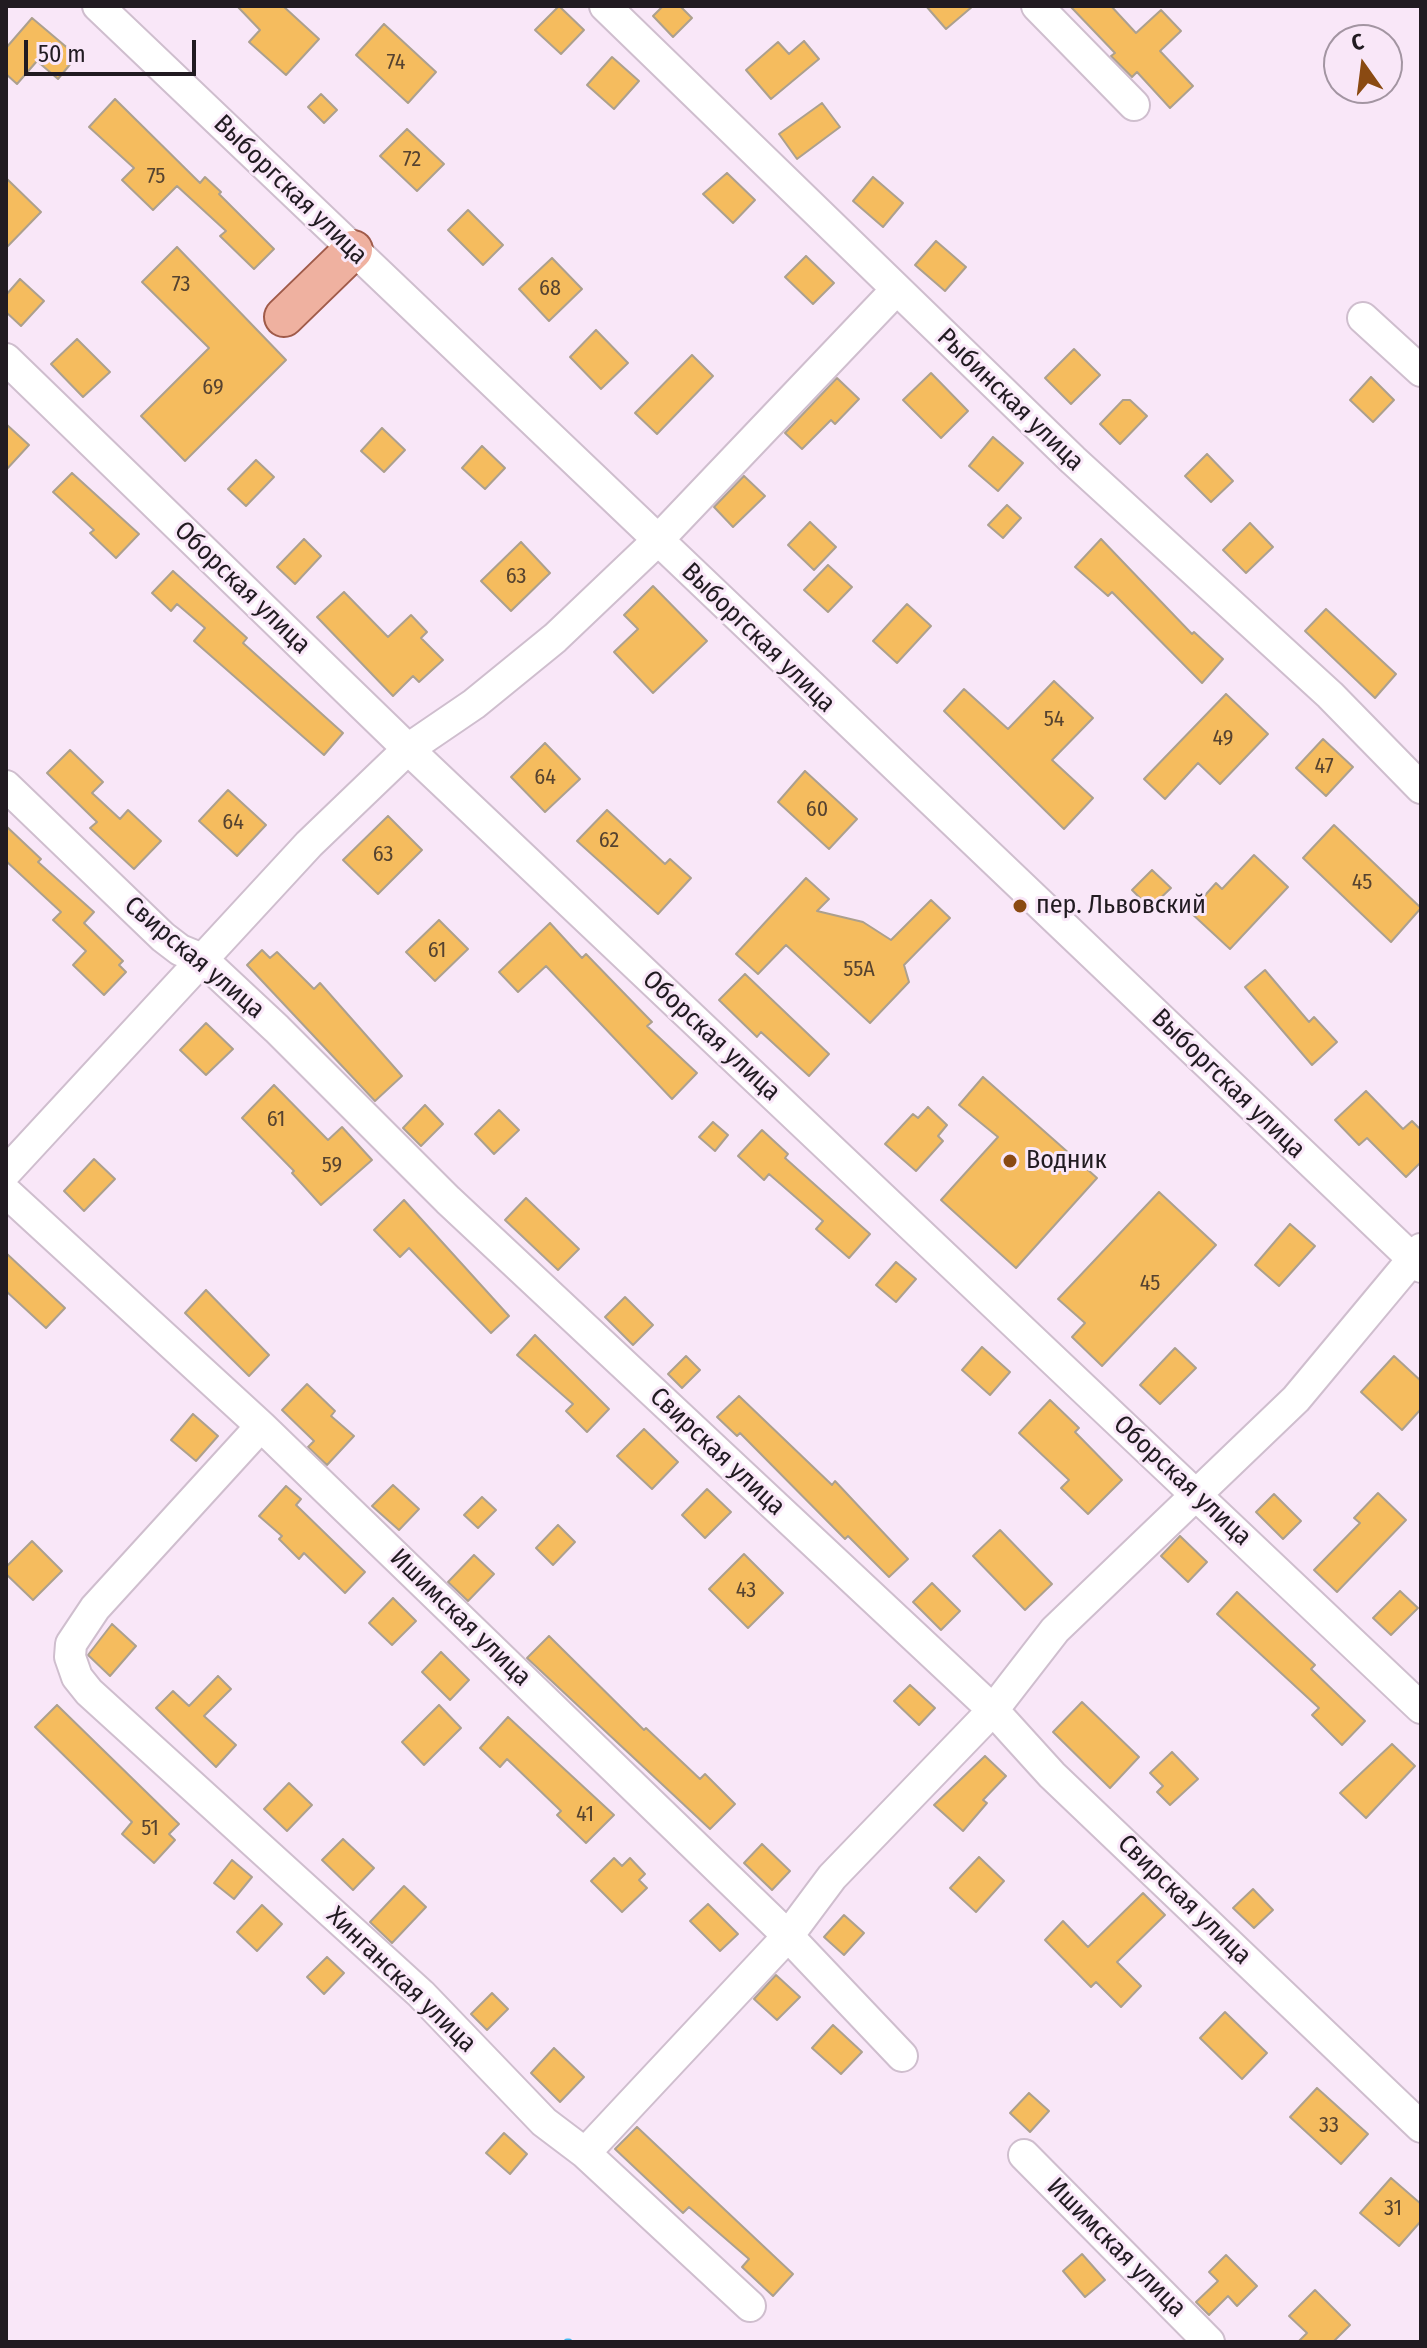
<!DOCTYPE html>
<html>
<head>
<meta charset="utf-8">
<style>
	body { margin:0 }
	#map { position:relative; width:1427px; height:2348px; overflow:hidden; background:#f9e7f8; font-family:"Fira Sans Condensed",sans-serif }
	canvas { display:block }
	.frame { position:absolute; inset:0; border:8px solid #211b21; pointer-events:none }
	.north { position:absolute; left:1323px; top:24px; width:80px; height:80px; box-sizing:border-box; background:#f9e7f8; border:2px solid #a395a2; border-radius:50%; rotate:346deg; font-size:22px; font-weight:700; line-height:32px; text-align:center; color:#211b21 }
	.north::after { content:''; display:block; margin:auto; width:28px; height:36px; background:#8a4a12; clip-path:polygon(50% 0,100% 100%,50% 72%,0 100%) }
	.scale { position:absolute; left:24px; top:40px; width:172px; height:36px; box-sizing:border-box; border:4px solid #211b21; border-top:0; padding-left:10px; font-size:24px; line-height:28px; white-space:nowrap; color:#211b21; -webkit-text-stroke:6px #f9e7f8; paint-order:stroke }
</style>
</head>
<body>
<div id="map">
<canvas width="1427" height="2348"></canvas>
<div class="frame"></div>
<div class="north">С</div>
<div class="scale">50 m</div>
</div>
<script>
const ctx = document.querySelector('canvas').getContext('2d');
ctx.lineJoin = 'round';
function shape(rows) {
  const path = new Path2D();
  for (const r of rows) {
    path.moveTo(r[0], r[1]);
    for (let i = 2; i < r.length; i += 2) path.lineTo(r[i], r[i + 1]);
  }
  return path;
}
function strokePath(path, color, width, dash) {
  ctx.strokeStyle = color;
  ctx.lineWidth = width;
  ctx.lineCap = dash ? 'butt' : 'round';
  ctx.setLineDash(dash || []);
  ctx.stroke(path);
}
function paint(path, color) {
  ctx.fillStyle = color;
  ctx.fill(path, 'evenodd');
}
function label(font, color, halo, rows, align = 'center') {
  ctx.font = font + ' "Fira Sans Condensed",sans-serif';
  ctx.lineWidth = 6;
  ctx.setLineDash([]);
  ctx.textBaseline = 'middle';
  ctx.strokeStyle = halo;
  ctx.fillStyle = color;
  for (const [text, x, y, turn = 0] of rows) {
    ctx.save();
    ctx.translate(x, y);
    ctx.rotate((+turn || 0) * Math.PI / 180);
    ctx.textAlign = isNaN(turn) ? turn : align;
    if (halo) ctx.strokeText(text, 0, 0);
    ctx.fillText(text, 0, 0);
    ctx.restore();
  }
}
strokePath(shape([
	[567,2342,569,2342]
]), '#45bbf1', 7);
const building = shape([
	[237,6,283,6,319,39,286,75,249,42,260,30,237,6],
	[559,6,584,30,561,54,535,30,559,6],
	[663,6,680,6,692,18,673,37,653,16,663,6],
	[926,6,973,6,946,29,926,6],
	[1070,6,1111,6,1136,33,1161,10,1181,31,1160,51,1193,86,1170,108,1137,72,1132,77,1111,56,1115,53,1070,6],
	[32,18,77,56,58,79,37,61,17,84,6,74,6,48,32,18],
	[384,24,436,72,408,103,356,55,384,24],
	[804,41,819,59,771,99,746,70,778,42,789,54,804,41],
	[612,57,639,81,614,109,587,85,612,57],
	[321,94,337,110,324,123,308,107,321,94],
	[115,99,200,183,205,177,221,192,219,194,274,249,254,269,220,236,226,231,177,186,153,210,122,180,134,168,89,127,115,99],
	[822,103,840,127,797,159,779,134,822,103],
	[407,129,444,164,417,191,380,156,407,129],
	[727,173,755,200,733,223,703,194,727,173],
	[873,177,903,203,883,227,853,201,873,177],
	[6,178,41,212,6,248,6,178],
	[468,210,503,245,483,265,448,230,468,210],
	[936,241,966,267,945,291,915,265,936,241],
	[177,247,286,360,185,461,141,416,209,348,142,282,177,247],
	[806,256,834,283,813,304,785,277,806,256],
	[552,258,582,289,549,321,519,289,552,258],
	[20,279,44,301,21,326,6,312,6,295,20,279],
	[596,330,628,363,601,389,570,357,596,330],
	[77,339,110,372,83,397,51,364,77,339],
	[1074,349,1100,375,1071,404,1045,378,1074,349],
	[692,355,713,376,657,434,635,413,692,355],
	[931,373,968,411,941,438,903,400,931,373],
	[1371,377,1394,400,1373,422,1350,400,1371,377],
	[837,378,859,399,835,424,831,420,802,449,785,433,837,378],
	[1123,400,1130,400,1147,416,1120,444,1100,424,1123,400],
	[6,424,29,445,6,470,6,424],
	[382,428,405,450,384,472,361,451,382,428],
	[993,437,1023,463,998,491,969,466,993,437],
	[482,446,505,468,485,489,462,468,482,446],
	[1207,454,1233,481,1211,502,1185,476,1207,454],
	[256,460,274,477,246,506,228,489,256,460],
	[72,473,139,534,116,558,90,533,94,530,53,492,72,473],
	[744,476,765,496,733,527,714,507,744,476],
	[1007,505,1021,518,1003,538,988,525,1007,505],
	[810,522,836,547,814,570,788,545,810,522],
	[1250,523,1273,547,1246,573,1223,550,1250,523],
	[304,539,321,556,295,584,277,567,304,539],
	[1101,539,1192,634,1194,632,1223,659,1202,683,1112,592,1108,596,1075,567,1101,539],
	[521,542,550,573,511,611,481,581,521,542],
	[828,565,852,587,828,612,804,590,828,565],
	[173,571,247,638,243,643,343,733,324,755,194,641,205,628,177,604,171,611,152,593,173,571],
	[653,586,707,641,653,693,614,652,638,629,624,615,653,586],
	[344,592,388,637,411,615,427,632,421,638,443,660,419,682,413,676,393,696,317,617,344,592],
	[907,604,931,626,897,663,873,641,907,604],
	[1326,609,1396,674,1375,698,1305,631,1326,609],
	[1054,681,1093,718,1052,760,1093,798,1064,829,944,711,964,689,1008,729,1054,681],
	[1226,694,1268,734,1220,784,1198,763,1165,799,1144,779,1226,694],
	[1323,739,1353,767,1326,796,1296,768,1323,739],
	[545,743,580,779,545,812,511,777,545,743],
	[70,750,103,782,92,793,120,819,128,810,161,841,134,869,90,828,97,822,47,773,70,750],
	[805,771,857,819,829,849,778,802,805,771],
	[228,790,266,825,237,856,199,821,228,790],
	[607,810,665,864,670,859,691,878,658,914,577,841,607,810],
	[388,816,422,850,378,894,343,860,388,816],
	[1334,825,1421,908,1391,942,1303,858,1334,825],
	[6,826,41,859,38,862,94,912,84,923,123,961,119,965,126,972,104,995,73,965,86,951,53,920,61,912,6,861,6,826],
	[1254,855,1288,887,1230,949,1190,912,1216,883,1222,889,1254,855],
	[1152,870,1171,888,1150,908,1132,890,1152,870],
	[806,878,829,899,817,911,863,922,891,940,931,900,950,918,904,965,909,982,870,1023,786,945,758,974,736,954,806,878],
	[439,920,468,949,435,981,406,952,439,920],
	[550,923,582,958,586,954,652,1022,647,1026,697,1073,672,1099,546,966,518,992,499,972,550,923],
	[262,950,270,958,277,952,314,989,320,983,402,1076,375,1101,247,965,262,950],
	[1265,970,1309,1022,1314,1017,1337,1042,1312,1065,1245,987,1265,970],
	[745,974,829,1054,809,1076,761,1032,757,1037,719,1000,745,974],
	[206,1023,233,1049,206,1075,180,1050,206,1023],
	[983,1077,1097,1178,1016,1268,941,1200,998,1137,959,1105,983,1077],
	[274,1085,328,1140,342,1127,372,1160,321,1205,292,1173,294,1171,242,1118,274,1085],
	[1366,1091,1403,1129,1412,1121,1421,1130,1421,1162,1406,1177,1367,1138,1359,1145,1335,1120,1366,1091],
	[425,1105,443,1124,421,1146,403,1128,425,1105],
	[928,1107,947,1125,938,1136,943,1141,916,1171,885,1144,913,1114,918,1118,928,1107],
	[499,1110,519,1130,494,1154,475,1134,499,1110],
	[713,1122,728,1135,715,1151,699,1137,713,1122],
	[762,1130,788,1154,785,1158,870,1234,849,1258,816,1229,823,1221,769,1174,764,1180,738,1156,762,1130],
	[94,1159,115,1179,84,1211,64,1191,94,1159],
	[1159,1192,1216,1245,1102,1366,1072,1337,1085,1323,1058,1299,1159,1192],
	[526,1198,579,1249,558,1270,505,1220,526,1198],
	[404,1200,509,1316,491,1333,409,1248,400,1257,374,1230,404,1200],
	[1290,1224,1315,1246,1279,1286,1255,1265,1290,1224],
	[6,1253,65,1308,46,1328,6,1291,6,1253],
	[896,1262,916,1279,896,1302,876,1285,896,1262],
	[206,1290,269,1355,249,1376,185,1313,206,1290],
	[625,1297,653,1325,633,1345,605,1317,625,1297],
	[535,1335,609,1409,587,1432,566,1411,573,1404,517,1355,535,1335],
	[982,1347,1010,1372,990,1395,962,1370,982,1347],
	[1175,1348,1196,1368,1160,1404,1140,1385,1175,1348],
	[686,1356,700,1370,682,1388,668,1374,686,1356],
	[1394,1356,1421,1381,1421,1409,1402,1430,1361,1392,1394,1356],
	[307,1384,335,1411,331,1416,354,1436,327,1465,308,1447,314,1441,282,1410,307,1384],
	[739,1396,832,1485,835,1481,908,1559,889,1577,848,1536,845,1539,740,1433,737,1436,717,1417,739,1396],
	[1050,1400,1079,1428,1075,1432,1122,1480,1088,1514,1061,1488,1069,1480,1019,1433,1050,1400],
	[193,1414,218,1436,196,1461,171,1440,193,1414],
	[644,1429,678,1462,652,1489,617,1456,644,1429],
	[393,1485,419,1509,399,1530,372,1506,393,1485],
	[286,1486,301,1499,296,1505,365,1572,345,1593,304,1553,299,1559,279,1539,282,1536,259,1516,286,1486],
	[707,1489,731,1512,705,1538,682,1515,707,1489],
	[1378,1493,1406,1520,1337,1592,1314,1570,1360,1523,1354,1518,1378,1493],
	[1274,1494,1301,1521,1283,1539,1256,1512,1274,1494],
	[482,1497,496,1510,478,1528,464,1515,482,1497],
	[558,1525,575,1542,553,1565,536,1548,558,1525],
	[1000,1530,1052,1584,1025,1610,973,1556,1000,1530],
	[1180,1536,1207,1562,1188,1582,1161,1556,1180,1536],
	[32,1541,62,1571,33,1600,6,1574,6,1567,32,1541],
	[744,1554,783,1593,748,1628,709,1589,744,1554],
	[474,1555,494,1574,468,1601,448,1582,474,1555],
	[932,1583,960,1611,941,1630,913,1602,932,1583],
	[1400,1591,1418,1608,1391,1635,1373,1618,1400,1591],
	[1237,1592,1315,1665,1311,1669,1365,1721,1342,1745,1312,1715,1319,1708,1217,1614,1237,1592],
	[393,1598,416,1621,392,1645,369,1623,393,1598],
	[112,1624,136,1646,110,1676,88,1655,112,1624],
	[549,1636,644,1730,646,1728,700,1779,705,1774,735,1804,710,1829,527,1658,549,1636],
	[441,1652,469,1680,450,1700,422,1672,441,1652],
	[218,1676,231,1689,204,1716,236,1745,216,1767,156,1708,173,1691,189,1706,218,1676],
	[910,1685,935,1708,919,1725,894,1701,910,1685],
	[1082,1702,1139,1757,1110,1788,1053,1732,1082,1702],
	[57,1705,179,1824,169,1834,175,1840,154,1863,122,1834,132,1822,35,1727,57,1705],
	[439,1705,461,1728,424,1765,402,1742,439,1705],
	[508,1717,614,1815,586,1843,557,1815,561,1811,507,1759,500,1767,480,1748,508,1717],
	[1392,1744,1415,1766,1366,1818,1340,1793,1392,1744],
	[1172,1752,1198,1779,1170,1805,1157,1792,1163,1786,1150,1773,1172,1752],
	[985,1756,1006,1776,983,1800,987,1803,963,1831,934,1805,985,1756],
	[289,1783,312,1805,287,1831,264,1809,289,1783],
	[343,1839,374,1868,353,1890,322,1860,343,1839],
	[762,1844,790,1871,772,1890,744,1863,762,1844],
	[979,1857,1004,1881,976,1912,950,1888,979,1857],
	[614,1858,622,1866,630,1858,645,1874,639,1880,647,1888,622,1912,591,1881,614,1858],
	[232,1860,252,1877,234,1899,214,1883,232,1860],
	[404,1886,426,1907,392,1943,370,1922,404,1886],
	[1253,1889,1273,1910,1254,1928,1233,1908,1253,1889],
	[1143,1893,1165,1915,1117,1962,1141,1986,1121,2007,1096,1982,1091,1987,1045,1940,1063,1921,1088,1947,1143,1893],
	[708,1904,738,1934,720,1951,690,1921,708,1904],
	[262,1905,282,1924,257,1951,237,1932,262,1905],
	[844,1915,864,1933,844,1955,824,1937,844,1915],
	[327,1957,344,1973,324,1994,307,1977,327,1957],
	[776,1975,800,1997,777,2020,754,1999,776,1975],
	[492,1993,508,2009,487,2030,471,2014,492,1993],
	[1225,2012,1267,2053,1242,2079,1200,2038,1225,2012],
	[833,2025,862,2052,841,2074,812,2048,833,2025],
	[554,2048,584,2077,560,2102,531,2073,554,2048],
	[1317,2088,1368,2134,1341,2164,1290,2117,1317,2088],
	[1029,2093,1049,2111,1030,2132,1010,2113,1029,2093],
	[637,2127,793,2274,773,2296,742,2267,749,2259,689,2207,683,2213,615,2149,637,2127],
	[504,2133,527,2154,510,2174,486,2153,504,2133],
	[1391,2178,1421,2204,1421,2221,1399,2246,1360,2213,1391,2178],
	[1082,2254,1105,2280,1085,2297,1063,2271,1082,2254],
	[1226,2255,1257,2286,1237,2306,1228,2296,1209,2315,1196,2302,1218,2281,1209,2272,1226,2255],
	[1315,2290,1350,2325,1333,2342,1298,2342,1307,2333,1289,2316,1315,2290]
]);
paint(building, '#f5bc5e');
strokePath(building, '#aca08e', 2);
const minor = shape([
	[98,6,1421,1267],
	[605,6,1073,460,1330,695,1421,788],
	[1037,6,1134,105],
	[1363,318,1421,371],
	[6,359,408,749,1421,1708],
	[6,786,163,937,180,950,202,959,277,1029,448,1200,993,1710,1052,1775,1421,2127],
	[6,1172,309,844,408,749,474,704,555,638,657,541,896,290],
	[6,1192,261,1426,788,1936,902,2056],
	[261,1426,95,1608,71,1644,70,1657,77,1677,89,1692,421,1994,544,2122,585,2153,750,2306],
	[585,2153,788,1936,832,1877,993,1710,1055,1630,1296,1399,1421,1249],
	[1024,2155,1209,2342]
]);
const major = shape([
	[284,317,353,250]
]);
strokePath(minor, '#cfbece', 34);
strokePath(major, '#a05b4a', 42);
strokePath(minor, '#fff', 30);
strokePath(major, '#efb1a0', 38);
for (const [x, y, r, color] of [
	[1020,906,8,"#8a4a12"],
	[1010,1161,8,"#8a4a12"]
]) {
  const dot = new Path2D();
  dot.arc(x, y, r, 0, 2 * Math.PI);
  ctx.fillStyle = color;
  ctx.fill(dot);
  strokePath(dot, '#f9e7f8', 3);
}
label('22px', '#564330', null, [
	["74",396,63],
	["72",412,160],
	["75",156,177],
	["73",181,285],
	["68",550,289],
	["69",213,388],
	["63",516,577],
	["54",1054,720],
	["49",1223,739],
	["47",1324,767],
	["64",545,778],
	["60",817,810],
	["64",233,823],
	["62",609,841],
	["63",383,855],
	["45",1362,883],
	["61",437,951],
	["55А",859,970],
	["61",276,1120],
	["59",332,1166],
	["45",1150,1284],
	["43",746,1591],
	["41",585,1815],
	["51",150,1829],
	["33",1329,2126],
	["31",1393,2209]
]);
label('26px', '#211b21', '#f9e7f8', [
	["Выборгская улица",290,190,44],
	["Рыбинская улица",1010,400,44],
	["Оборская улица",242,588,44],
	["Выборгская улица",758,638,44],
	["Свирская улица",194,958,40],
	["Оборская улица",711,1036,43],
	["Выборгская улица",1228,1084,44],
	["Свирская улица",717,1452,43],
	["Оборская улица",1182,1481,43],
	["Ишимская улица",460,1618,44],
	["Свирская улица",1184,1900,44],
	["Хинганская улица",401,1980,44],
	["Ишимская улица",1116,2248,45]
]);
label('26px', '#211b21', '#f9e7f8', [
	["пер. Львовский",1036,906],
	["Водник",1026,1161]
], 'left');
</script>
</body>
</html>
